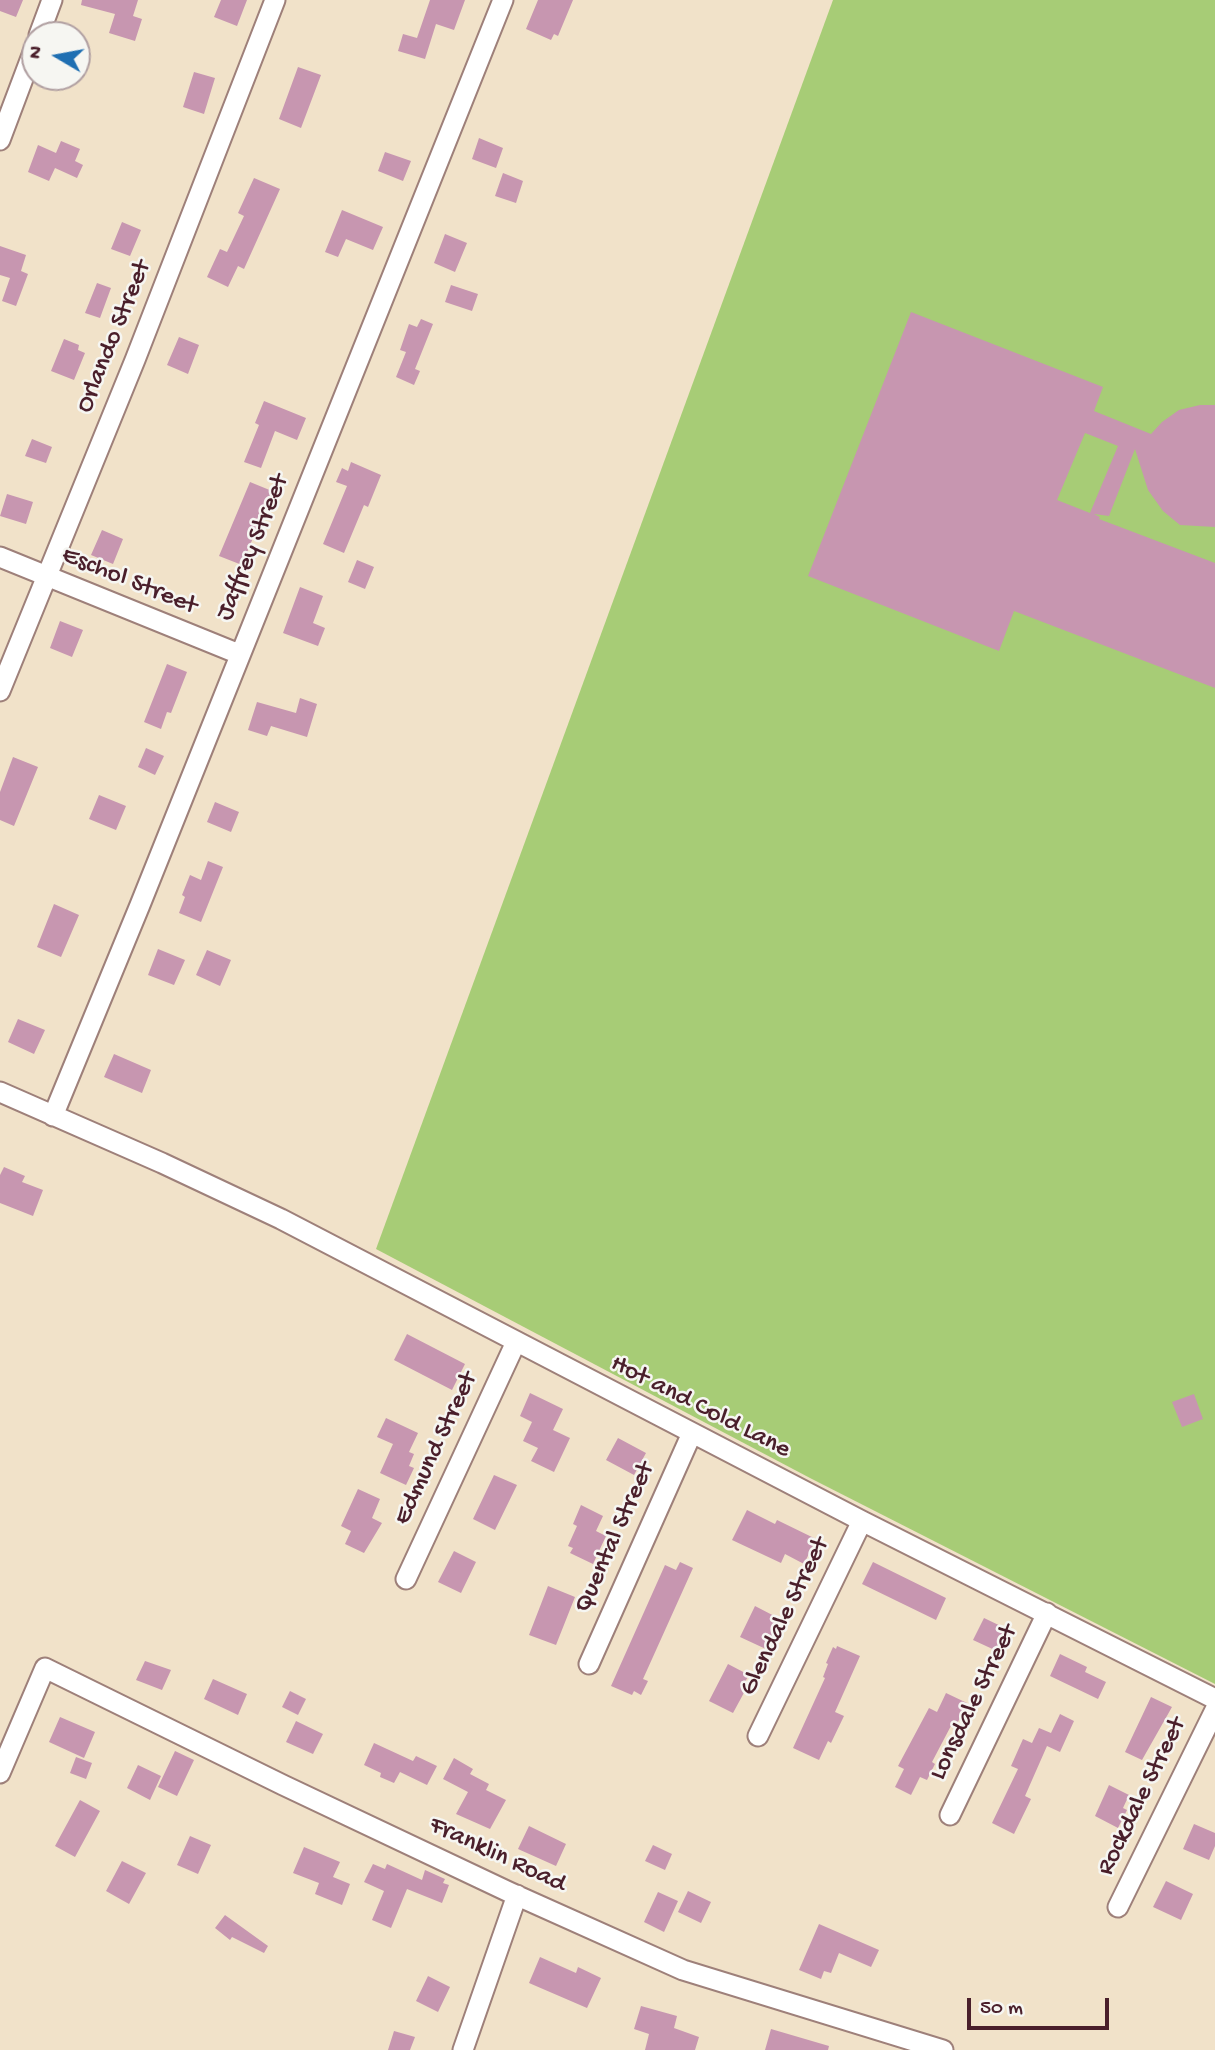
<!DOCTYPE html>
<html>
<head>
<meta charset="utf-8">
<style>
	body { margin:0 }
	#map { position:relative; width:1215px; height:2050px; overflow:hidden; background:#f1e2c9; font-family:"Gochi Hand",sans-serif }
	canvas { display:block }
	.north { position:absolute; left:21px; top:21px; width:70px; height:70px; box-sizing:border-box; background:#f6f6f2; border:2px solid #b1a0a2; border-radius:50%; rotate:280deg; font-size:19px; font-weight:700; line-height:28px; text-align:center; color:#4a1f2b }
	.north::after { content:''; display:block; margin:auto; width:24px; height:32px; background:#1f6fb2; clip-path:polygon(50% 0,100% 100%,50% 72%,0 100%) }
	.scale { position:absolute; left:967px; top:1998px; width:142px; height:32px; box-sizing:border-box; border:4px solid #4a1f2b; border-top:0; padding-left:9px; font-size:21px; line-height:24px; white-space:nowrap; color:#4a1f2b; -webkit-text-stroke:5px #f6f6f2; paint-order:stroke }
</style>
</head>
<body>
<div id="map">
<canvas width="1215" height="2050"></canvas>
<div class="north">N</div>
<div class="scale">50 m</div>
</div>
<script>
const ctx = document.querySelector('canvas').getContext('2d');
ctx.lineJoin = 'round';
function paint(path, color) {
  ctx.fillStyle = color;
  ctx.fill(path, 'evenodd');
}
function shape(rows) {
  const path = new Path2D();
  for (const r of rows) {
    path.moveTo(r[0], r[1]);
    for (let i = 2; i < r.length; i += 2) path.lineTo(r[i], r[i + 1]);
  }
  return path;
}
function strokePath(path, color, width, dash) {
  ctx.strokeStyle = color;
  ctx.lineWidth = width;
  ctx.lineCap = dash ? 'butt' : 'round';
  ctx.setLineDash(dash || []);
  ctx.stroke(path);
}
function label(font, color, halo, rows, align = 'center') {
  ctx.font = font + ' "Gochi Hand",sans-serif';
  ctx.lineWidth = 5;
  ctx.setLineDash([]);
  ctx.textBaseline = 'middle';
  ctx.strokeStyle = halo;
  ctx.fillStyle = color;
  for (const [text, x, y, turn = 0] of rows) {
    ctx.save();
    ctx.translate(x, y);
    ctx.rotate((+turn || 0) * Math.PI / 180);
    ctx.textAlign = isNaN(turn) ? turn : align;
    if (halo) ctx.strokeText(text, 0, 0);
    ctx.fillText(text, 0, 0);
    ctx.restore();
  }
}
paint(shape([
	[833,0,1215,0,1215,1684,810,1478,376,1249]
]), '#a7cc76');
paint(shape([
	[0,0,23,0,16,17,0,11],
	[82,0,138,0,133,16,142,19,135,41,109,33,115,14,81,5],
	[221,0,247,0,237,26,214,17],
	[430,0,465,0,454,30,436,24,425,59,398,51,403,34,417,38],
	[538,0,573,0,558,36,554,34,551,40,526,29],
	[298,67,321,75,301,128,279,119],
	[194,72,215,78,204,114,183,107],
	[479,138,503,148,496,168,472,159],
	[61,141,80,149,75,161,83,165,77,178,55,168,49,181,28,172,38,145,56,153],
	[385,152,411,161,403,181,378,171],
	[503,173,523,181,516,203,495,196],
	[254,178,280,189,244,269,238,266,228,287,207,277,220,249,227,252,244,216,238,213],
	[342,210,383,227,373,250,346,239,338,257,325,252],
	[122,222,141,230,130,256,111,249],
	[445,234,467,243,455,272,434,263],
	[0,246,26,255,21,271,28,274,16,306,2,301,10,278,0,275],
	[97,283,111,288,100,318,85,313],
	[451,285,478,294,472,311,445,302],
	[911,312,1103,387,1094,411,1151,434,1162,422,1179,410,1200,405,1215,405,1215,527,1180,525,1163,511,1148,490,1135,449,1109,516,1094,514,1100,517,1099,519,1215,563,1215,688,1014,611,999,651,808,576],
	[1085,433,1118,446,1090,513,1057,500],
	[421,319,433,324,415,369,420,371,414,385,396,377,406,352,400,350,409,324,417,327],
	[179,337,199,345,188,374,167,365],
	[64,339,79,345,78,350,85,353,74,380,51,371],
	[264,401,306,418,297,440,275,431,261,468,244,462,259,425,255,423],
	[32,439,52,447,46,463,25,456],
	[351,462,381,475,368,507,364,505,344,553,323,544,347,486,336,482,342,468,348,471],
	[250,482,272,491,242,565,219,556],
	[7,494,33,502,26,524,0,516],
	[102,530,123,539,113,564,91,555],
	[357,560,374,567,365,589,348,582],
	[300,587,323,596,313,623,325,628,318,646,283,633],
	[60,621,83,630,72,657,50,648],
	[167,664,187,672,171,713,167,712,161,729,144,722],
	[300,698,317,704,307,737,271,726,267,736,248,730,257,702,296,713],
	[146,748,164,756,155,775,138,767],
	[13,757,38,767,14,826,0,820,0,792],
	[99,795,126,806,116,830,89,819],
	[215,802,239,812,231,832,207,822],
	[208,861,223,867,201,922,179,913,185,897,182,895,190,875,201,880],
	[54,904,79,915,61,957,37,947],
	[158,949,185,960,174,985,148,975],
	[207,950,231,960,220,986,196,975],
	[18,1019,45,1030,34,1054,8,1042],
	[114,1054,151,1070,142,1093,104,1077],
	[4,1167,25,1176,22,1182,43,1190,33,1216,0,1203,0,1175],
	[407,1334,465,1364,452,1390,394,1360],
	[530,1393,563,1409,553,1430,570,1438,554,1472,531,1461,538,1448,523,1441,532,1422,520,1416],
	[1194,1394,1203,1419,1182,1427,1172,1402],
	[386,1418,418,1433,409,1452,414,1454,409,1466,414,1468,406,1485,380,1473,393,1444,377,1437],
	[618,1438,646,1453,634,1475,606,1460],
	[494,1475,517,1485,495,1530,473,1519],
	[358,1489,380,1499,372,1518,382,1523,364,1553,345,1544,351,1531,341,1526],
	[581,1505,603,1516,596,1531,606,1536,593,1564,570,1553,573,1548,568,1546,577,1526,573,1524],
	[747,1510,775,1524,777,1520,816,1539,804,1564,785,1554,781,1563,732,1540],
	[454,1551,476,1562,461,1593,438,1582],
	[680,1562,693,1568,643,1679,648,1681,641,1695,634,1691,632,1695,611,1686,665,1565,676,1570],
	[873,1562,946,1598,936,1620,862,1584],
	[548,1586,575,1597,556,1645,529,1635],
	[755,1606,782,1620,768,1650,740,1637],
	[984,1618,1009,1630,999,1652,973,1640],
	[837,1646,860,1656,835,1712,844,1716,831,1743,828,1741,819,1760,793,1748,825,1678,823,1677,828,1664,826,1663,833,1647,836,1649],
	[1060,1654,1087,1667,1085,1672,1106,1682,1098,1699,1050,1676],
	[145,1661,171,1670,162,1690,136,1680],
	[728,1664,749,1675,742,1687,746,1689,733,1713,709,1701],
	[213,1679,247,1694,238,1715,204,1699],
	[290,1691,306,1699,298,1715,282,1707],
	[946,1693,967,1703,957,1724,953,1722,932,1762,935,1764,927,1780,920,1777,911,1795,895,1787,904,1769,898,1766,929,1708,937,1712],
	[1151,1697,1172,1707,1142,1760,1125,1752],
	[1060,1714,1074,1721,1060,1752,1047,1746,1025,1796,1031,1799,1014,1834,992,1823,1018,1769,1011,1766,1023,1739,1032,1743,1039,1728,1051,1733],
	[60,1717,95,1732,84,1758,49,1742],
	[296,1721,323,1734,313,1754,286,1742],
	[374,1743,413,1761,416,1756,437,1766,427,1785,400,1772,394,1783,380,1777,381,1773,364,1765],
	[175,1751,194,1760,177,1796,158,1787],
	[76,1757,92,1763,86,1779,70,1773],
	[454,1758,473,1769,470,1774,489,1784,486,1790,506,1800,490,1829,456,1814,468,1792,443,1779],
	[138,1765,161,1776,150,1800,127,1788],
	[1109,1785,1129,1795,1123,1808,1127,1810,1118,1828,1095,1816],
	[80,1800,100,1811,75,1857,55,1846],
	[1194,1824,1215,1833,1215,1846,1209,1860,1183,1849],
	[529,1826,566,1844,556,1866,518,1849],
	[190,1836,211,1845,198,1874,177,1865],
	[653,1845,672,1854,665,1870,645,1861],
	[304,1847,340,1862,333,1877,350,1884,342,1905,315,1894,319,1883,293,1873],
	[122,1861,146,1873,129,1904,106,1891],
	[373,1864,385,1869,387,1864,422,1880,425,1870,445,1879,443,1883,449,1885,442,1903,407,1889,391,1928,372,1920,384,1891,364,1882],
	[1166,1881,1193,1894,1181,1920,1153,1907],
	[688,1891,711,1902,701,1923,678,1912],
	[658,1892,678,1901,664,1932,644,1922],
	[225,1915,268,1946,264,1953,232,1937,230,1940,215,1928],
	[819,1924,879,1950,871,1967,839,1953,831,1973,824,1971,821,1979,799,1970],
	[540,1957,576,1973,578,1967,601,1978,587,2008,529,1983],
	[428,1976,450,1987,438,2012,416,2001],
	[641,2006,677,2016,674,2028,699,2037,695,2050,645,2050,649,2034,634,2029],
	[771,2029,829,2046,828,2050,765,2050],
	[394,2031,415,2037,410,2050,388,2050]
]), '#c796b0');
const street = shape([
	[39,35,52,0],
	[0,140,35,47],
	[0,557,239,654],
	[0,691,135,360,275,0],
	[0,1092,162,1163,281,1219,862,1521,1215,1699],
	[53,1116,140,905,503,0],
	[406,1579,516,1342],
	[589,1664,692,1433],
	[758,1736,862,1521],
	[0,1773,45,1668,283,1785,509,1892,683,1970,943,2050],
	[950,1815,1047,1613],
	[1118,1907,1215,1710],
	[463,2050,517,1895]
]);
strokePath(street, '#9e807a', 23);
strokePath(street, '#fff', 19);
label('26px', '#4a1f2b', '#f6f6f2', [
	["Orlando Street",115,337,-68],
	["Jaffrey Street",254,548,-68],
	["Eschol Street",129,582,22],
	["Hot and Cold Lane",700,1408,27],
	["Edmund Street",437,1449,-65],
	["Quental Street",616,1538,-66],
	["Glendale Street",786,1617,-64],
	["Lonsdale Street",975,1703,-64],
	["Rockdale Street",1143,1797,-64],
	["Franklin Road",497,1856,25]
]);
</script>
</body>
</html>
